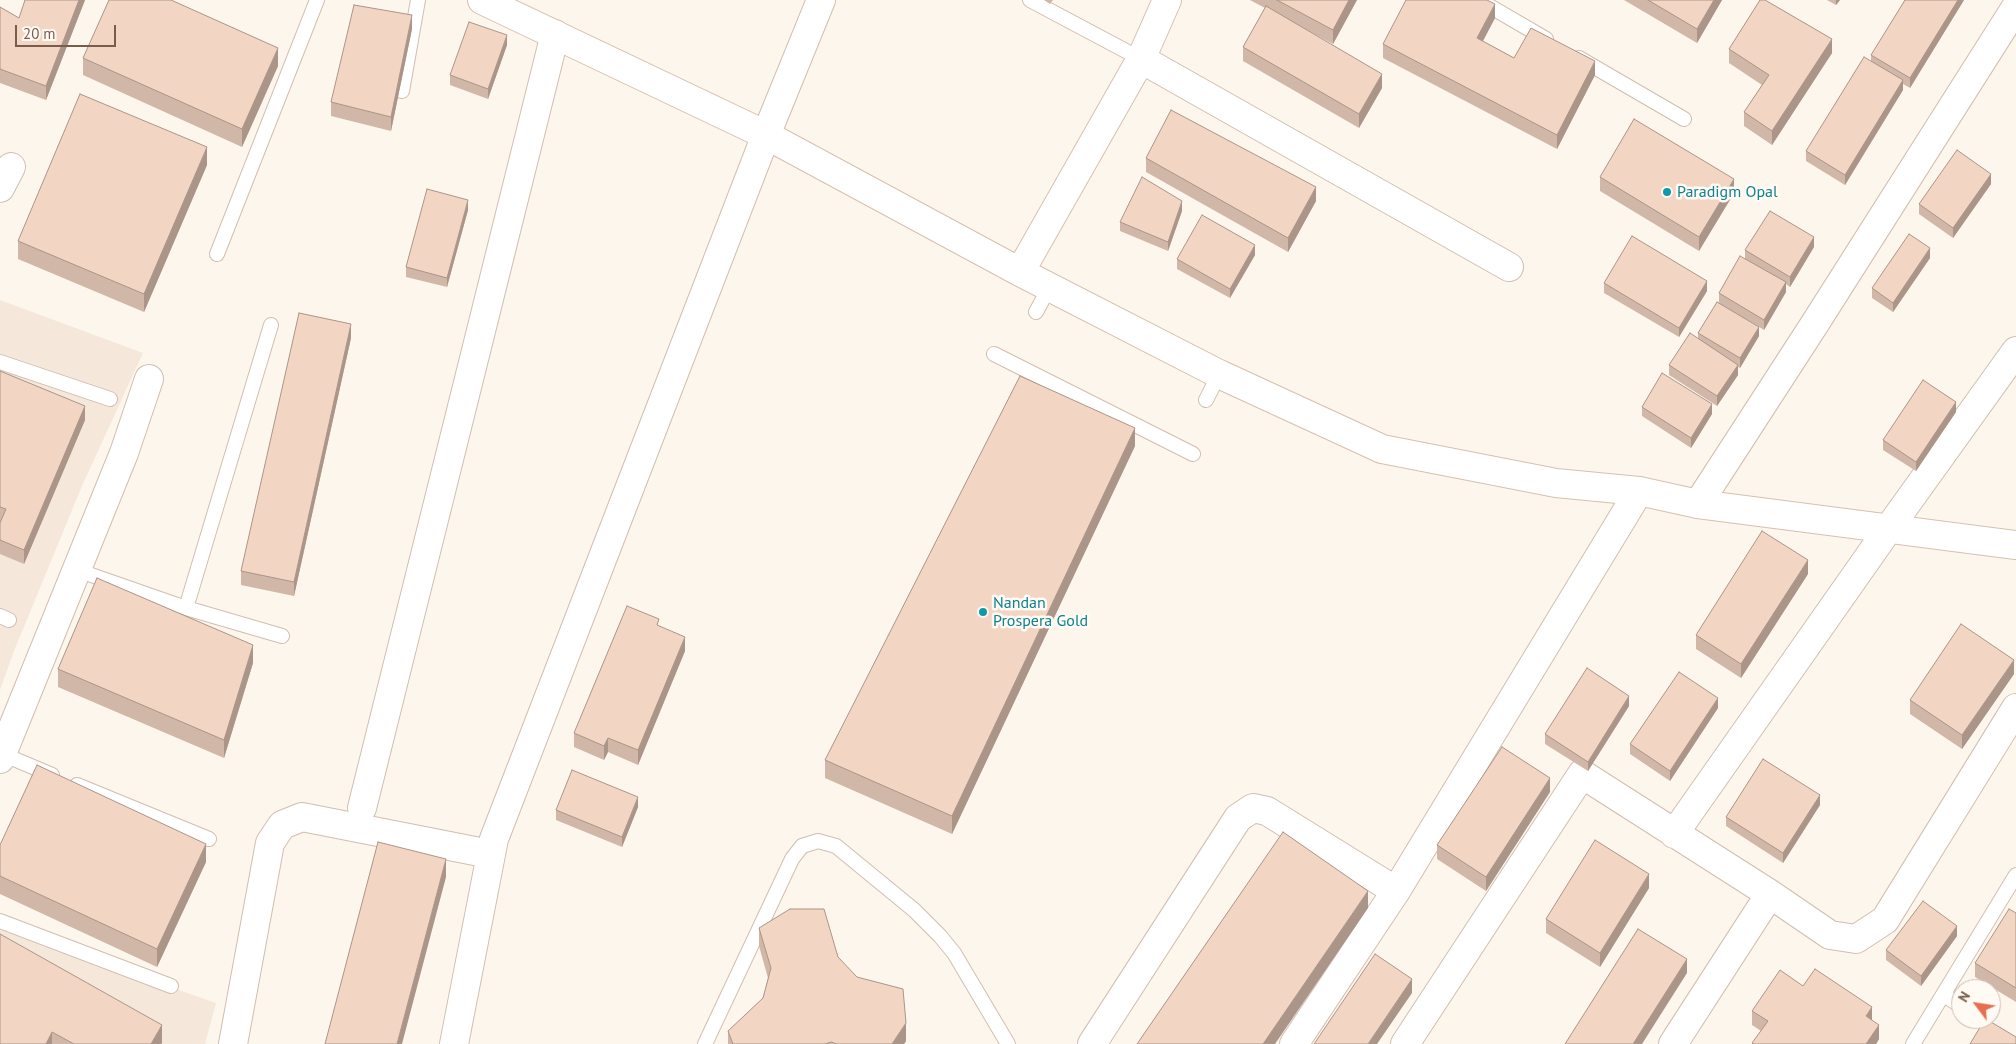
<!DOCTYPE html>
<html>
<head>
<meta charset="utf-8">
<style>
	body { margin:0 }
	#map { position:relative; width:2016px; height:1044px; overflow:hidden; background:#fdf6ec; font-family:"PT Sans",sans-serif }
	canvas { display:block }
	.north { position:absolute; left:1951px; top:979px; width:50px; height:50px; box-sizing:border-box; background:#fffaf3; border:1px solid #cabbb1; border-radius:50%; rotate:301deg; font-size:14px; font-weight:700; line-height:20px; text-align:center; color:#7a5c4d }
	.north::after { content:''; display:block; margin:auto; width:18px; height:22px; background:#e76f51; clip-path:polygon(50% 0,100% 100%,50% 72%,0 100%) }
	.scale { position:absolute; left:15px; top:25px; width:101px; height:22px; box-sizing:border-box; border:2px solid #7a5c4d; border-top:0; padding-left:6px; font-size:15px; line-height:18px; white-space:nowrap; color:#7a5c4d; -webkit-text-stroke:4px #fffaf3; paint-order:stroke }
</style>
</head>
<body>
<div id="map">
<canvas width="2016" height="1044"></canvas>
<div class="north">N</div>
<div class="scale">20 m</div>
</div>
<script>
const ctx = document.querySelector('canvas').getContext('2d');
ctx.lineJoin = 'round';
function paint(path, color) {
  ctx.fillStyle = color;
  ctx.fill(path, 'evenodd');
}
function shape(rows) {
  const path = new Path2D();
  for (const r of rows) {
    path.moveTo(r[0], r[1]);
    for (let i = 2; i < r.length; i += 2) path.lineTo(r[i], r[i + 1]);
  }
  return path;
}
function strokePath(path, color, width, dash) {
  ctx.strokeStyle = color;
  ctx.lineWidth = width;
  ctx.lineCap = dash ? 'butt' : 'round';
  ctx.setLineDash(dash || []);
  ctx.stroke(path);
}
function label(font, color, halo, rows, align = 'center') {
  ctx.font = font + ' "PT Sans",sans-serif';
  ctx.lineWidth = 5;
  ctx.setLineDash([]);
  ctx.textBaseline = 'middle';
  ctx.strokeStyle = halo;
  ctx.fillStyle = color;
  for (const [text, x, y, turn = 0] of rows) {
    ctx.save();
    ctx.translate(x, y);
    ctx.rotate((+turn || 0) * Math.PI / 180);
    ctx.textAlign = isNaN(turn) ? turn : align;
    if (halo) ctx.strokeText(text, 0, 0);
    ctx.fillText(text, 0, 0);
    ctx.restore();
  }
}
paint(shape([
	[0,300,143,353,82,486,14,651,0,690],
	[0,928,216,1003,205,1044,0,1044]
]), '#f5e8da');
const lane = shape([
	[1030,0,1141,59],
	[1479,0,1546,39],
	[1579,58,1684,119],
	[402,91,418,0],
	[217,254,317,0],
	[1036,312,1050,286],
	[994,354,1193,454],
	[0,362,110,399],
	[1206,400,1219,374],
	[77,570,186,608,282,636],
	[186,608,271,325],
	[0,616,9,620],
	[2,754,52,775],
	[77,785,209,839],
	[0,921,171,986],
	[1944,995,1961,1006],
	[705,1044,792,859,802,846,818,841,836,846,914,910,940,936,954,953,1008,1044],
	[1913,1044,2016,875]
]);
const street = shape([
	[1141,59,1509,267],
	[0,188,11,167],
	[1698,504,1814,325,2016,7],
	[0,759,124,453,149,379],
	[362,808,555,34],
	[1674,834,1889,528,2016,351],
	[233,1044,270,843,282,825,302,817,490,854],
	[454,1044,494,839,766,135,821,0],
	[1092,1044,1238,818,1253,808,1267,811,1396,891],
	[1294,1044,1396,891,1639,491],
	[1405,1044,1582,774,1770,894,1830,935,1856,939,1885,920,2016,708],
	[1673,1044,1770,894]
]);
const secondary = shape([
	[482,0,766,135,1020,272,1219,374,1382,449,1556,483,1639,491,1698,504,2016,545],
	[1020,272,1141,59,1167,0]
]);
strokePath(lane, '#d1beb0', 16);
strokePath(street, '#d1beb0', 30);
strokePath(secondary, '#d6c0b0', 30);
strokePath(lane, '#fff', 14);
strokePath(street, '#fff', 28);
strokePath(secondary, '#fff', 28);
paint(shape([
	[85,0,46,100,0,83,0,7,19,18],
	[1044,0,1053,0,1050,4],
	[1250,0,1357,0,1333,44,1305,29,1382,88,1359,128,1243,61,1243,47,1265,8],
	[1624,0,1722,0,1697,43],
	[1827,0,1840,0,1836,5],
	[1964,0,1910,88,1903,84,1903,90,1845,185,1806,161,1806,151,1871,61,1871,55],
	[1495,18,1483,41,1514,58,1595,75,1557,149,1383,58,1383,44],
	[412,29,391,131,331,116,331,102],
	[507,45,488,99,450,85,450,75],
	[1729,49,1832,53,1772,145,1744,126,1744,112,1762,85,1729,63],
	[83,58,278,66,242,147,83,75],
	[1146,158,1316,201,1288,252,1146,172],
	[207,165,144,312,18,259,18,241],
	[1600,177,1734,193,1699,251,1600,191],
	[1991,184,1953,238,1919,214,1919,204],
	[468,210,447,287,406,277,406,267],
	[1182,211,1168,251,1120,231,1120,222],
	[1814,247,1790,287,1786,284,1786,292,1764,330,1746,319,1759,336,1740,368,1738,367,1738,375,1717,406,1669,375,1669,365,1698,339,1698,333,1719,303,1719,293,1745,259,1745,250],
	[1255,255,1230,298,1177,269,1177,259],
	[1930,258,1893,312,1872,298,1872,288],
	[1604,283,1707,291,1679,337,1604,293],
	[351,338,294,596,241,585,241,571],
	[0,371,85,420,24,564,0,554,0,523,1,521,0,521],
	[1642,407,1712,414,1691,448,1642,416],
	[1956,412,1916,471,1883,450,1883,440],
	[1135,446,952,834,825,778,825,760],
	[1808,574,1741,678,1696,649,1696,635],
	[659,626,685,651,638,765,608,752,604,760,574,747,574,733],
	[253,663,224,758,58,687,58,669],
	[2014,674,1962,749,1910,714,1910,700],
	[1629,706,1588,771,1545,744,1545,734],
	[1718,708,1670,781,1630,754,1630,744],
	[1550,792,1486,891,1437,859,1437,845],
	[1820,805,1783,863,1726,826,1726,817],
	[638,807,622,847,556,820,556,810],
	[0,845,206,862,157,967,0,894],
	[1649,888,1600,967,1546,933,1546,919],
	[2016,913,2016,1002,1975,977,1975,963],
	[759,928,838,957,906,1041,904,1044,728,1044,728,1031,763,998,768,978,759,946],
	[0,934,162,1043,161,1044,0,1044],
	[1957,936,1921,986,1886,960,1886,950],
	[1803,986,1872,1020,1879,1039,1876,1044,1752,1044,1761,1031,1752,1025,1752,1011]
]), '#d1b7a8');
paint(shape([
	[79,0,85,0,46,100,46,86],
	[1349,0,1357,0,1333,44,1333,30],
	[1714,0,1722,0,1697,43,1697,29],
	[1836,0,1840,0,1836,5],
	[1958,0,1964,0,1910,88,1910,78],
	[1495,4,1495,18,1477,52,1477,38],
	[412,15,412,29,391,131,391,117],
	[507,35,507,45,488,99,488,89],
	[1832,39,1832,53,1772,145,1772,131],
	[278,48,278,66,242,147,242,129],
	[1595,61,1595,75,1557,149,1557,135],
	[1382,74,1382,88,1359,128,1359,114],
	[1903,80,1903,90,1845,185,1845,175],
	[207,147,207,165,144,312,144,294],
	[1991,174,1991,184,1953,238,1953,228],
	[1734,179,1734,193,1699,251,1699,237],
	[1316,187,1316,201,1288,252,1288,238],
	[468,200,468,210,447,287,447,278],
	[1182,201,1182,211,1168,251,1168,242],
	[1814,237,1814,247,1790,287,1790,277],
	[1255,245,1255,255,1230,298,1230,289],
	[1930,248,1930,258,1893,312,1893,303],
	[1707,281,1707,291,1679,337,1679,328],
	[1786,282,1786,292,1764,330,1764,320],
	[351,324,351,338,294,596,294,582],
	[1759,327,1759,336,1740,368,1740,358],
	[1738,365,1738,375,1717,406,1717,396],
	[1956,402,1956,412,1916,471,1916,462],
	[1712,404,1712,414,1691,448,1691,438],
	[85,406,85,420,24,564,24,550],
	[1135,428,1135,446,952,834,952,816],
	[1808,560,1808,574,1741,678,1741,664],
	[685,637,685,651,638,765,638,750],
	[253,645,253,663,224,758,224,740],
	[2014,660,2014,674,1962,749,1962,735],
	[1629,696,1629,706,1588,771,1588,762],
	[1718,698,1718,708,1670,781,1670,771],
	[608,738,608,752,604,760,604,746],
	[1550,778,1550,792,1486,891,1486,877],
	[1820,795,1820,805,1783,863,1783,853],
	[638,797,638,807,622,847,622,837],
	[206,844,206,862,157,967,157,949],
	[446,859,446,877,402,1044,397,1044],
	[1649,874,1649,888,1600,967,1600,953],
	[1368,891,1368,908,1275,1044,1263,1044],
	[1957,926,1957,936,1921,986,1921,976],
	[1687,959,1687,973,1642,1044,1633,1044],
	[1412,979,1412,993,1377,1044,1368,1044],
	[1872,1007,1872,1021,1866,1016],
	[906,1023,906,1041,904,1044,892,1044],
	[162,1025,162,1043,161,1044,151,1044],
	[1879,1025,1879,1039,1876,1044,1866,1044],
	[52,1032,52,1044,46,1044]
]), '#aa9588');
const building = shape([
	[25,0,79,0,46,86,0,69,0,7,19,18,25,0],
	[109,0,171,0,278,48,242,129,83,58,109,0],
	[1277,0,1349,0,1333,30,1277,0],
	[1406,0,1487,0,1495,4,1477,38,1514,58,1531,28,1595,61,1557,135,1383,44,1406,0],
	[1648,0,1714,0,1697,29,1648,0],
	[1760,0,1765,0,1832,39,1772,131,1744,112,1769,75,1729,49,1760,0],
	[1905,0,1958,0,1910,78,1871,55,1905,0],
	[354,5,412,15,391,117,331,102,354,5],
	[1266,6,1382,74,1359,114,1243,47,1266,6],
	[469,22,507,35,488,89,450,75,469,22],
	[1864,57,1903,80,1845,175,1806,151,1864,57],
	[80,94,207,147,144,294,18,241,80,94],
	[1171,110,1316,187,1288,238,1146,158,1171,110],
	[1634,119,1734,179,1699,237,1600,177,1634,119],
	[1957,150,1991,174,1953,228,1919,204,1957,150],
	[1142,177,1182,201,1168,242,1120,222,1142,177],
	[427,189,468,200,447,278,406,267,427,189],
	[1770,211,1814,237,1790,277,1745,250,1770,211],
	[1202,215,1255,245,1230,289,1177,259,1202,215],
	[1909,234,1930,248,1893,303,1872,288,1909,234],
	[1632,236,1707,281,1679,328,1604,283,1632,236],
	[1740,256,1786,282,1764,320,1719,293,1740,256],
	[1717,302,1759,327,1740,358,1698,333,1717,302],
	[299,313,351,324,294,582,241,571,299,313],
	[1690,333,1738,365,1717,396,1669,365,1690,333],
	[0,371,85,406,24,550,0,540,0,523,6,509,0,507,0,371],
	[1662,373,1712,404,1691,438,1642,407,1662,373],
	[1020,376,1135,428,952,816,825,760,1020,376],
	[1923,380,1956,402,1916,462,1883,440,1923,380],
	[1762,531,1808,560,1741,664,1696,635,1762,531],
	[97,578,253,645,224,740,58,669,97,578],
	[627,606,659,619,657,625,685,637,638,750,608,738,604,746,574,733,627,606],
	[1961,624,2014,660,1962,735,1910,700,1961,624],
	[1587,668,1629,696,1588,762,1545,734,1587,668],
	[1679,672,1718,698,1670,771,1630,744,1679,672],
	[1502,747,1550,778,1486,877,1437,845,1502,747],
	[1763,759,1820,795,1783,853,1726,817,1763,759],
	[37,765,206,844,157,949,0,876,0,845,37,765],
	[572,770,638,797,622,837,556,810,572,770],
	[1283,832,1368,891,1263,1044,1137,1044,1283,832],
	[1595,840,1649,874,1600,953,1546,919,1595,840],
	[378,842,446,859,397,1044,325,1044,378,842],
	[1923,901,1957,926,1921,976,1886,950,1923,901],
	[790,909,824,909,838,957,857,977,903,989,906,1023,892,1044,837,1044,831,1042,825,1044,733,1044,728,1031,763,998,771,968,759,928,790,909],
	[2009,909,2016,913,2016,988,1975,963,2009,909],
	[1638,929,1687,959,1633,1044,1565,1044,1638,929],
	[0,934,162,1025,151,1044,74,1044,52,1032,46,1044,0,1044,0,934],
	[1375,954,1412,979,1368,1044,1314,1044,1375,954],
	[1815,969,1872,1007,1866,1016,1879,1025,1866,1044,1754,1044,1752,1043,1768,1021,1752,1011,1780,970,1803,986,1815,969],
	[1985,1019,1986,1019,2016,1037,2016,1044,1970,1044,1985,1019]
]);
paint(building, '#f3d5c3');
strokePath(building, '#aa9588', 1);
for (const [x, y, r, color] of [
	[1667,192,5,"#0f9aa8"],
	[983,612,5,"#0f9aa8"]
]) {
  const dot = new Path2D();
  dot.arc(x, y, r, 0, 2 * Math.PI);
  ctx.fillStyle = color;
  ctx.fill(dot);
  strokePath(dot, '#fffaf3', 2);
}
label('16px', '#0d838f', '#fffaf3', [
	["Paradigm Opal",1677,192],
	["Nandan",993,603],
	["Prospera Gold",993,621]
], 'left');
</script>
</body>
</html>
